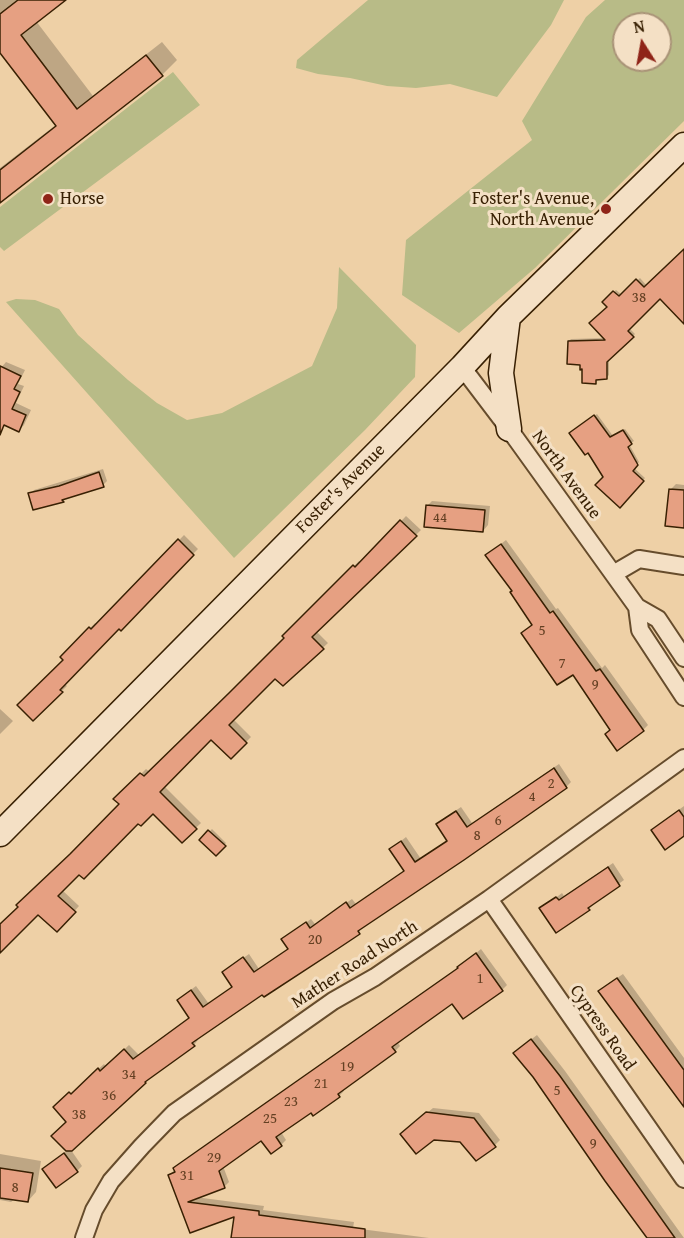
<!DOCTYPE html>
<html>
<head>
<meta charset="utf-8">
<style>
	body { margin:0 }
	#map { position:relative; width:684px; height:1238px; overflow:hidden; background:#eed0a6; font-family:"Gentium Book Plus",serif }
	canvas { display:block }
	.north { position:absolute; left:612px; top:12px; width:60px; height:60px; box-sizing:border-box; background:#f4e0c5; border:2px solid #a99377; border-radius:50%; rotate:349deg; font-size:16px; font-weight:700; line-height:24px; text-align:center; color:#382003 }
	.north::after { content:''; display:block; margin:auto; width:21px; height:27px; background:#8f2418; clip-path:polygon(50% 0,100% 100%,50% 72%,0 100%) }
</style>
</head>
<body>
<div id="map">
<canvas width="684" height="1238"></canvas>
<div class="north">N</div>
</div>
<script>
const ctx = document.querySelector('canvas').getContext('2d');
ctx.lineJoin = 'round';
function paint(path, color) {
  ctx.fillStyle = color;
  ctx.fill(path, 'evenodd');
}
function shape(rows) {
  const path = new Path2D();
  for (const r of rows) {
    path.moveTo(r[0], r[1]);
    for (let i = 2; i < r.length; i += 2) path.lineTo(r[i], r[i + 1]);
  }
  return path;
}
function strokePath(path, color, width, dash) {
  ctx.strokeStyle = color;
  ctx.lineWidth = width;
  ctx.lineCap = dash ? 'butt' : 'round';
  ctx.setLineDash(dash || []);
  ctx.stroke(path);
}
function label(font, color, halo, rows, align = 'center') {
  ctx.font = font + ' "Gentium Book Plus",serif';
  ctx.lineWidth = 6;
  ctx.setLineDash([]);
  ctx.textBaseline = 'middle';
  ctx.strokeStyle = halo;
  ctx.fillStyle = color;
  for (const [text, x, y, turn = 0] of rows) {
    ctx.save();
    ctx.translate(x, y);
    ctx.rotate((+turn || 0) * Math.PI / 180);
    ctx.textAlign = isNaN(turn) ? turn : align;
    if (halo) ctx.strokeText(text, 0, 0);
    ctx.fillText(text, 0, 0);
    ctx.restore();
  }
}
paint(shape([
	[368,0,564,0,551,25,497,97,450,84,416,88,387,86,350,78,318,74,296,68,297,60],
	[605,0,684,0,684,121,535,268,459,333,402,295,406,240,532,140,522,121,586,17],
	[624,24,660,24,660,60,624,60],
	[173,72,200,105,4,251,0,247,0,207],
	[339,267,416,345,415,377,365,430,234,558,6,302,16,299,35,300,59,309,78,335,128,380,157,403,187,420,222,413,312,366,337,308]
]), '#b8bb87');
paint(shape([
	[0,0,64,0,36,21,93,96,162,42,177,60,162,75,0,202,0,168,57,124,0,50],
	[684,250,684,303,660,297,629,328,635,334,609,359,609,375,606,378,598,379,596,382,584,368,569,341,571,339,606,338,609,307,606,299,616,290,622,295,640,278,647,286],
	[6,362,25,370,18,384,24,386,16,403,31,410,24,425,19,430,0,422,0,369],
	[597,414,613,436,625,429,634,441,629,444,639,462,634,468,645,478,620,506,605,477,573,431],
	[103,469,107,481,103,485,65,498,63,500,34,508,30,494,34,490],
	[676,484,684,485,684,527,671,489],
	[432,501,490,506,488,525,483,531,427,506],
	[406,516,421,530,316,631,328,643,284,684,275,677,233,719,251,737,231,757,211,738,164,786,201,823,182,841,153,812,138,822,62,890,79,906,57,930,38,913,6,944,8,946,0,954,0,927,121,804,116,799,146,769,150,772,286,638,284,636,359,561,361,563],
	[184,535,198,549,64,683,67,686,33,719,65,660,62,657,95,623,97,625],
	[506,540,556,609,558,608,602,668,605,665,648,725,643,730,612,729,573,673,533,624,492,551],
	[0,709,13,721,0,734],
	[559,764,571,782,566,787,363,926,359,932,338,947,262,993,197,1038,198,1040,194,1045,149,1077,71,1150,82,1166,77,1171,44,1169,68,1150,68,1122,60,1103,104,1064,106,1067,129,1045,139,1055,191,1017,179,1000,184,995,196,986,209,1004,233,986,229,968,249,954,259,969,289,948,288,935,311,919,315,924,352,899,356,904,406,870,391,849,406,837,421,859,448,840,438,824,443,819,461,807,472,823],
	[684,806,684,834,658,825],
	[212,829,226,843,216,854,201,840],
	[613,863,624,880,593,903,594,904,589,909,541,909,562,893,564,896],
	[481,949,507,985,502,990,464,1017,453,1002,397,1041,400,1046,395,1051,343,1089,344,1091,339,1096,311,1111,281,1132,286,1140,281,1145,262,1139,223,1166,229,1182,224,1187,195,1197,264,1206,263,1210,354,1222,353,1228,429,1238,240,1238,236,1214,191,1231,170,1175,180,1163,459,967],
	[623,974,684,1058,684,1106,605,986],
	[537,1035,565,1071,684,1238,649,1238,520,1048],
	[433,1108,479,1113,500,1140,495,1145,408,1129],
	[0,1154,41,1161,36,1192,28,1201,15,1199,11,1202,0,1200]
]), '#0003');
const building = shape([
	[18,0,66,0,21,35,77,109,146,55,163,76,0,203,0,170,56,126,0,53,0,14,18,0],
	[684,249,684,324,660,299,628,331,634,337,607,362,607,379,596,380,596,384,582,383,582,369,580,370,580,365,567,364,568,341,605,340,589,323,607,307,602,302,613,291,619,296,636,279,644,287,684,249],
	[0,366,21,376,14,389,20,392,12,409,26,415,19,432,4,425,0,435,0,366],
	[594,415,610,437,623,430,632,444,628,447,638,465,633,471,644,481,620,508,595,485,603,477,588,453,585,455,569,433,594,415],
	[99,472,104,487,62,500,64,502,33,510,28,493,59,486,99,472],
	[669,489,684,490,684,528,665,526,669,489],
	[426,505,485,510,483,532,424,527,426,505],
	[400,520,417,536,312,637,324,649,283,686,275,679,229,725,247,743,231,759,211,740,160,792,197,829,182,843,153,814,141,826,138,824,84,879,79,875,58,896,76,912,57,932,38,915,0,953,0,924,18,907,16,905,70,854,119,804,113,799,140,773,144,776,229,693,284,638,282,636,353,565,355,567,400,520],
	[178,539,194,555,121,631,119,629,60,690,63,692,33,721,17,705,63,660,60,657,89,627,91,629,178,539],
	[501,544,550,613,553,611,596,671,600,669,644,731,617,751,605,734,610,730,573,675,557,685,521,633,532,625,510,592,512,591,485,555,501,544],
	[554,768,567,788,464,860,358,931,360,934,339,948,264,997,262,995,192,1043,195,1046,145,1082,146,1083,72,1151,66,1151,51,1136,66,1122,53,1107,69,1092,71,1094,98,1068,100,1071,124,1049,133,1059,189,1018,177,1000,191,990,203,1007,232,987,222,972,243,957,254,972,288,949,281,939,306,922,310,928,346,902,350,908,404,871,389,849,401,841,415,862,447,841,436,824,456,811,467,827,554,768],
	[679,810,684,817,684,836,665,850,651,830,679,810],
	[208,830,226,846,216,856,199,840,208,830],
	[608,867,620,886,588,908,590,910,556,933,539,908,556,897,559,900,608,867],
	[476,953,503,991,463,1019,452,1004,392,1047,396,1052,338,1094,340,1097,313,1116,311,1113,276,1137,282,1146,271,1154,261,1141,219,1171,225,1188,188,1202,259,1211,259,1215,365,1229,365,1238,231,1238,234,1217,190,1233,168,1175,175,1172,173,1168,458,968,457,967,476,953],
	[617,978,684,1070,684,1107,598,991,617,978],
	[531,1039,560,1076,675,1238,647,1238,605,1181,533,1077,513,1053,531,1039],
	[426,1112,474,1118,496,1147,476,1161,460,1142,434,1140,416,1154,400,1134,426,1112],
	[64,1153,78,1172,56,1188,42,1169,64,1153],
	[0,1168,33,1173,28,1202,0,1198,0,1168]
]);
paint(building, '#e6a082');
strokePath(building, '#382003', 1.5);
const minor = shape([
	[462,367,509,429,637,607,658,619,684,658],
	[615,573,639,559,684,566],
	[637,607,640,630,684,697],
	[489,899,684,1179],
	[84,1238,94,1210,111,1181,142,1146,174,1113,333,1001,375,977,489,899,684,758]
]);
const secondary = shape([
	[508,317,501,373,509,429],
	[0,834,462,367,508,317,684,145]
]);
strokePath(minor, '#664c2c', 20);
strokePath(secondary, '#382003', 27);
strokePath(minor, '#f4e0c5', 16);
strokePath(secondary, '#f4e0c5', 24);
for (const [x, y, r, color] of [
	[48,199,6,"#8f2418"],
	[606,209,6,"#8f2418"]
]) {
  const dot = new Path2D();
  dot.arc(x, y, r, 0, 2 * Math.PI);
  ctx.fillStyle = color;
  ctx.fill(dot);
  strokePath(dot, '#f4e0c5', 2);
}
label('15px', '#644023', null, [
	["38",639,298],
	["44",440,518],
	["5",542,631],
	["7",562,664],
	["9",595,685],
	["2",551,784],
	["4",532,797],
	["6",498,821],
	["8",477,836],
	["20",315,940],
	["1",480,979],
	["19",347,1067],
	["34",129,1075],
	["21",321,1084],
	["5",557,1091],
	["36",109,1096],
	["23",291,1102],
	["38",79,1115],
	["25",270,1119],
	["9",593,1144],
	["29",214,1158],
	["31",187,1176],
	["8",15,1188]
]);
label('18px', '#382003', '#f4e0c5', [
	["Horse",60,199],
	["Foster's Avenue,",594,199,"right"],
	["North Avenue",594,220,"right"]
], 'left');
label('18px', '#382003', '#f4e0c5', [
	["North Avenue",566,475,54],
	["Foster's Avenue",341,489,-45],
	["Mather Road North",355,965,-33],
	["Cypress Road",602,1028,55]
]);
</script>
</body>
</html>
